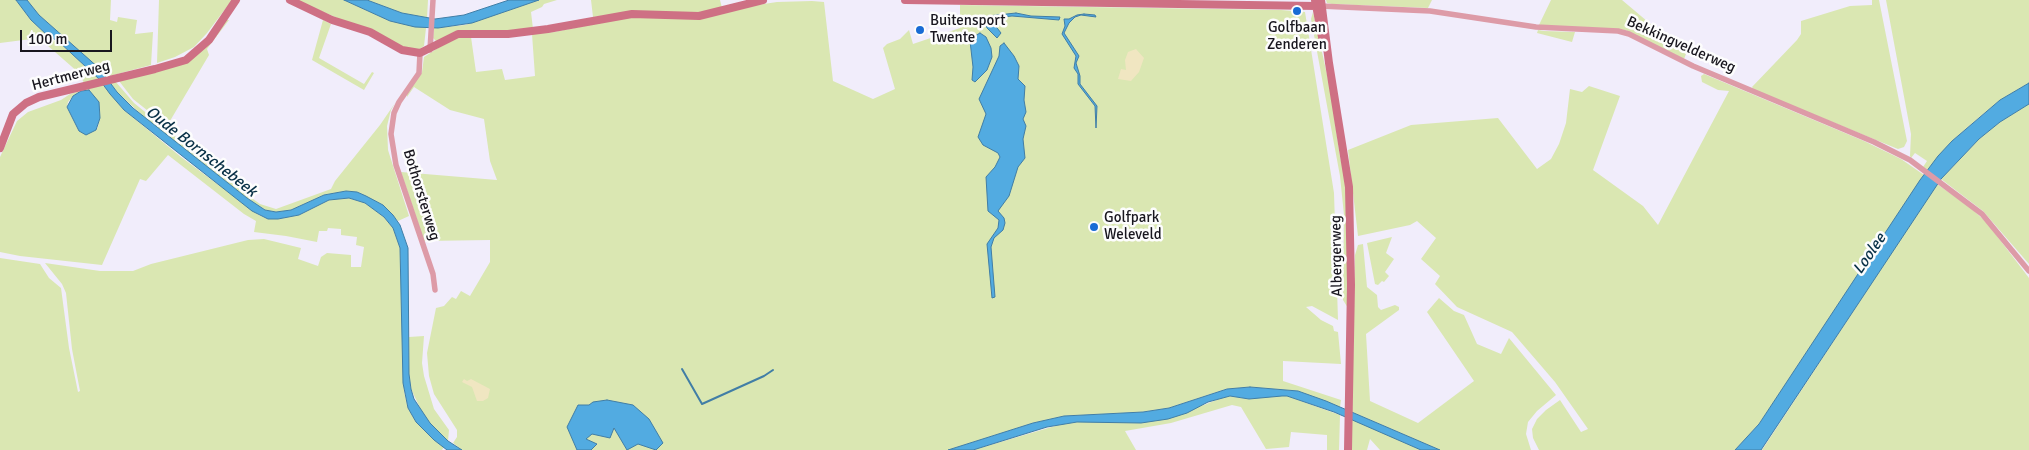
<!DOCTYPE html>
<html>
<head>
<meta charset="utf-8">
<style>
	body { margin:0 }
	#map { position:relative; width:2029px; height:450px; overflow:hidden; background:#f1edfb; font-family:Signika,sans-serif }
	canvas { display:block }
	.scale { position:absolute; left:20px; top:30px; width:92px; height:22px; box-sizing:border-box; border:2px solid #18161e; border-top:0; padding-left:6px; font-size:15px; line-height:18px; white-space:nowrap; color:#18161e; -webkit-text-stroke:4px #fdfdfd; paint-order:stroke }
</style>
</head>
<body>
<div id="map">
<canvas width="2029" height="450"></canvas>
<div class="scale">100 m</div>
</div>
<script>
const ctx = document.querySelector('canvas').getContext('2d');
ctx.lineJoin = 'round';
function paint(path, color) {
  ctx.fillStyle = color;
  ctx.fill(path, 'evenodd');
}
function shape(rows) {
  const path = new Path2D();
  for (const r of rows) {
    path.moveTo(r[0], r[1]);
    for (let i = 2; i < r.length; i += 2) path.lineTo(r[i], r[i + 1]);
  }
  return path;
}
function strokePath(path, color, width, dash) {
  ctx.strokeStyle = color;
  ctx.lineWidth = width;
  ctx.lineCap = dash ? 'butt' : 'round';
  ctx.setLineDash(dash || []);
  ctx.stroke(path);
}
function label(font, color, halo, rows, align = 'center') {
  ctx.font = font + ' Signika,sans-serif';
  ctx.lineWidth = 5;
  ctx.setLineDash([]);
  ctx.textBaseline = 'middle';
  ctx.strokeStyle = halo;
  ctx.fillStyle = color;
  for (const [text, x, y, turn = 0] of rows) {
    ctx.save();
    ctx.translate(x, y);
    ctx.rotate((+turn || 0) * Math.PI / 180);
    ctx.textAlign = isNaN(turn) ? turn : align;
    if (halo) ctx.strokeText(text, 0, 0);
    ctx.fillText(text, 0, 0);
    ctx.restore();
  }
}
paint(shape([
	[0,0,16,0,31,20,52,40,58,41,99,79,84,83,79,73,39,38,0,43],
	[27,0,111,0,110,20,117,22,118,17,137,20,135,34,153,32,151,65,106,77,38,14],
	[159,0,232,0,207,33,194,47,175,57,157,63],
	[296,0,344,0,390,21,426,28,424,46,418,50,406,48],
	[367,0,428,0,427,18,402,13],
	[539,0,557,0,544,4,542,7,531,12,533,29,490,31,436,41,433,38,434,28,465,25],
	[591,0,720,0,722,8,694,13,630,12,593,17],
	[1326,0,1432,0,1428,8,1332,4,1327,3],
	[1551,0,1622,0,1686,54,1684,59,1625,30,1539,25],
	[1872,0,1879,0,1907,141,1904,147,1898,149,1754,90,1752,87,1797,40,1801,34,1801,21,1850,6,1872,5],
	[1886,0,2029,0,2029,83,2000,100,1976,120,1952,141,1928,170,1923,167,1927,161,1915,153,1911,158,1910,156,1911,134],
	[812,1,824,2,833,81,873,99,895,89,883,48,887,44,900,39,909,30,913,44,960,28,960,5,1281,10,1305,12,1334,193,1338,320,1312,306,1306,307,1321,320,1333,326,1334,331,1338,332,1341,364,1283,361,1283,381,1341,400,1340,407,1298,391,1250,387,1226,389,1169,408,1142,412,1064,416,1033,423,948,450,462,450,453,443,457,437,457,430,434,394,429,376,427,353,436,308,444,306,452,297,456,299,461,291,470,296,490,262,490,240,424,241,401,172,497,180,490,161,484,119,450,110,414,87,407,97,407,93,422,72,424,57,455,37,471,37,476,72,502,69,505,80,528,77,535,76,532,34,554,32,625,18,697,18,744,7,777,2],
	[1313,12,1330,88,1340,157,1348,189,1348,308,1343,300,1344,215,1340,176,1311,19],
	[226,20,229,20,207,49,209,55,167,126,133,99,119,81,176,66],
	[323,20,331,24,319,58,364,84,372,72,374,73,364,90,312,60],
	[1538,30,1544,31,1575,32,1572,42,1537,33],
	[1704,74,1864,141,1901,159,1924,175,1759,424,1735,450,1539,450,1533,438,1532,429,1537,419,1546,410,1560,400,1581,432,1588,429,1555,382,1512,332,1457,307,1435,284,1440,276,1421,259,1436,238,1417,221,1410,225,1358,236,1348,150,1411,125,1498,118,1537,169,1551,159,1559,144,1566,123,1570,89,1582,92,1589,86,1620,96,1593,170,1643,206,1658,225,1729,91,1718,90,1702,82,1701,76],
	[115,81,134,103,249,196,260,204,276,209,331,189,335,181,380,125,395,103,391,110,387,126,388,150,409,216,398,221,383,205,357,192,346,191,324,195,291,210,276,212,265,210,247,198,143,116,117,92,110,82],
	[103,84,124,110,181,157,259,215,268,219,278,219,299,215,329,200,349,198,365,203,384,217,393,228,400,248,404,391,408,408,416,422,444,447,442,450,0,450,0,258,40,264,49,278,61,288,69,348,78,392,80,391,72,349,66,293,62,284,45,263,100,271,133,271,151,264,248,240,264,239,301,248,298,259,318,266,321,257,327,253,351,255,351,267,361,267,364,247,356,245,357,237,341,235,341,229,328,228,327,231,319,231,317,242,286,236,254,232,256,221,244,214,168,155,146,181,140,179,102,265,20,256,0,252,0,157,17,121,28,112,61,100,70,94],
	[89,90,100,109,98,127,96,130,79,131,67,107,68,102,73,96,81,91],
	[2029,104,2029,264,1983,211,1941,179,1979,139,2000,122],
	[1937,184,1971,208,1987,223,2029,278,2029,450,1762,450],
	[1392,237,1386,253,1394,259,1385,272,1389,276,1384,282,1382,281,1378,285,1375,284,1367,243],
	[1363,244,1367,287,1377,295,1378,307,1381,310,1395,305,1399,307,1399,310,1366,334,1370,401,1418,423,1474,381,1427,312,1439,298,1454,311,1464,315,1477,344,1501,354,1509,338,1556,395,1537,411,1528,422,1526,434,1531,450,1440,450,1352,412,1355,255,1358,245],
	[424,336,422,363,424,376,434,409,449,430,448,441,430,423,422,412,411,389,409,374,409,337],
	[1230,396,1249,399,1263,396,1287,396,1340,415,1339,450,1327,450,1327,435,1291,432,1289,447,1266,449,1241,407,1232,405,1171,423,1125,431,1136,450,973,450,1062,424,1077,422,1121,422,1204,405,1221,398],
	[1352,419,1421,450,1380,450,1370,439,1367,450,1351,450]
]), '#dae7b2');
paint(shape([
	[1136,49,1144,58,1139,72,1131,81,1118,79,1121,69,1126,70,1125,60,1128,52],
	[464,379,467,381,471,379,490,389,488,398,483,401,477,401,472,387,462,382]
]), '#f0e6c1');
const water = shape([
	[16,0,27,0,39,15,100,69,117,92,133,108,247,198,265,210,276,212,291,210,324,195,346,191,357,192,366,196,383,205,393,215,400,225,408,248,409,374,411,389,414,399,430,423,448,441,462,450,447,450,434,440,416,422,408,408,403,383,400,248,393,228,384,217,365,203,349,198,329,200,299,215,278,219,268,219,252,211,124,110,110,94,99,79,58,41,48,36,31,20,16,0],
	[344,0,367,0,402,13,435,19,464,15,509,0,539,0,472,23,438,28,415,27,390,21,344,0],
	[1016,13,1031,16,1060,17,1059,20,1012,16,994,18,991,20,1001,33,997,38,987,28,983,19,988,16,1016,13],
	[1084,14,1095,15,1096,17,1081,15,1075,17,1069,23,1064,33,1079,56,1076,63,1080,76,1080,84,1097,106,1096,128,1095,106,1078,84,1078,74,1074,68,1076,56,1062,34,1065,26,1064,19,1069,19,1077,15,1084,14],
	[980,33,986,37,991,48,992,57,987,70,975,82,972,80,973,67,970,41,973,37,980,33],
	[1004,43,1014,56,1019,66,1018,79,1025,86,1024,100,1026,112,1023,119,1026,126,1023,139,1025,158,1018,167,1009,196,998,211,1004,218,1005,223,1003,230,994,238,991,247,995,297,992,298,987,244,998,228,999,220,988,211,986,177,995,167,1000,157,998,153,983,145,978,137,986,114,979,99,999,56,1000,46,1004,43],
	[2029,83,2029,104,2000,122,1979,139,1941,179,1761,450,1735,450,1759,424,1920,180,1938,156,1952,141,2000,100,2029,83],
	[89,90,99,102,100,118,96,130,86,135,79,131,67,107,73,96,81,91,89,90],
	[1250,387,1298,391,1326,401,1440,450,1421,450,1334,412,1287,396,1282,396,1249,399,1230,396,1208,402,1187,413,1168,419,1141,423,1077,422,1047,427,973,450,948,450,1033,423,1064,416,1143,412,1169,408,1227,389,1250,387],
	[607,400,633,405,649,419,663,443,656,450,638,444,627,450,614,428,610,438,592,434,586,439,597,444,591,450,577,450,567,427,578,405,589,405,593,402,607,400]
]);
paint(water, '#52abe1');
strokePath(water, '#417ea6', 1);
strokePath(shape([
	[682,369,702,404,764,376,773,370]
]), '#417ea6', 2);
strokePath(shape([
	[1320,6,1430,11,1536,27,1618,31,1629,34,1693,66,1874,142,1910,160,1982,214,2029,271],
	[430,50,433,0],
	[420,53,419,73,399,102,394,113,391,134,396,165,433,274,435,290]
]), '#dd9ba7', 5.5);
strokePath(shape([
	[290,0,332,20,370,32,402,50,420,53,458,34,508,34,548,29,632,14,699,16,763,0],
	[905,0,1316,6],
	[1315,0,1322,37],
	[1321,0,1329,63,1349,187,1351,285,1348,450],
	[0,148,13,114,26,103,39,97,155,69,186,60,209,40,236,0]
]), '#ce7084', 8);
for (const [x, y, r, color] of [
	[1297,11,5,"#186bd5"],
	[920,30,5,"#186bd5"],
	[1094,227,5,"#186bd5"]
]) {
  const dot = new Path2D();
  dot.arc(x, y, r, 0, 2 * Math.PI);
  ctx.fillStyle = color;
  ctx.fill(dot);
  strokePath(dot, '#fdfdfd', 2);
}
label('15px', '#18161e', '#fdfdfd', [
	["Buitensport",930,21],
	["Twente",930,38],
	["Golfbaan",1297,28,"center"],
	["Zenderen",1297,45,"center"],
	["Golfpark",1104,218],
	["Weleveld",1104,235]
], 'left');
label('15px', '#18161e', '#fdfdfd', [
	["Bekkingvelderweg",1681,45,24],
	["Hertmerweg",71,76,-15],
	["Bothorsterweg",421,195,73],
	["Albergerweg",1337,256,-91]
]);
label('italic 16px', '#083046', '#fdfdfd', [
	["Oude Bornschebeek",201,152,38],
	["Loolee",1870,254,-56]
]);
</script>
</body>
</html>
